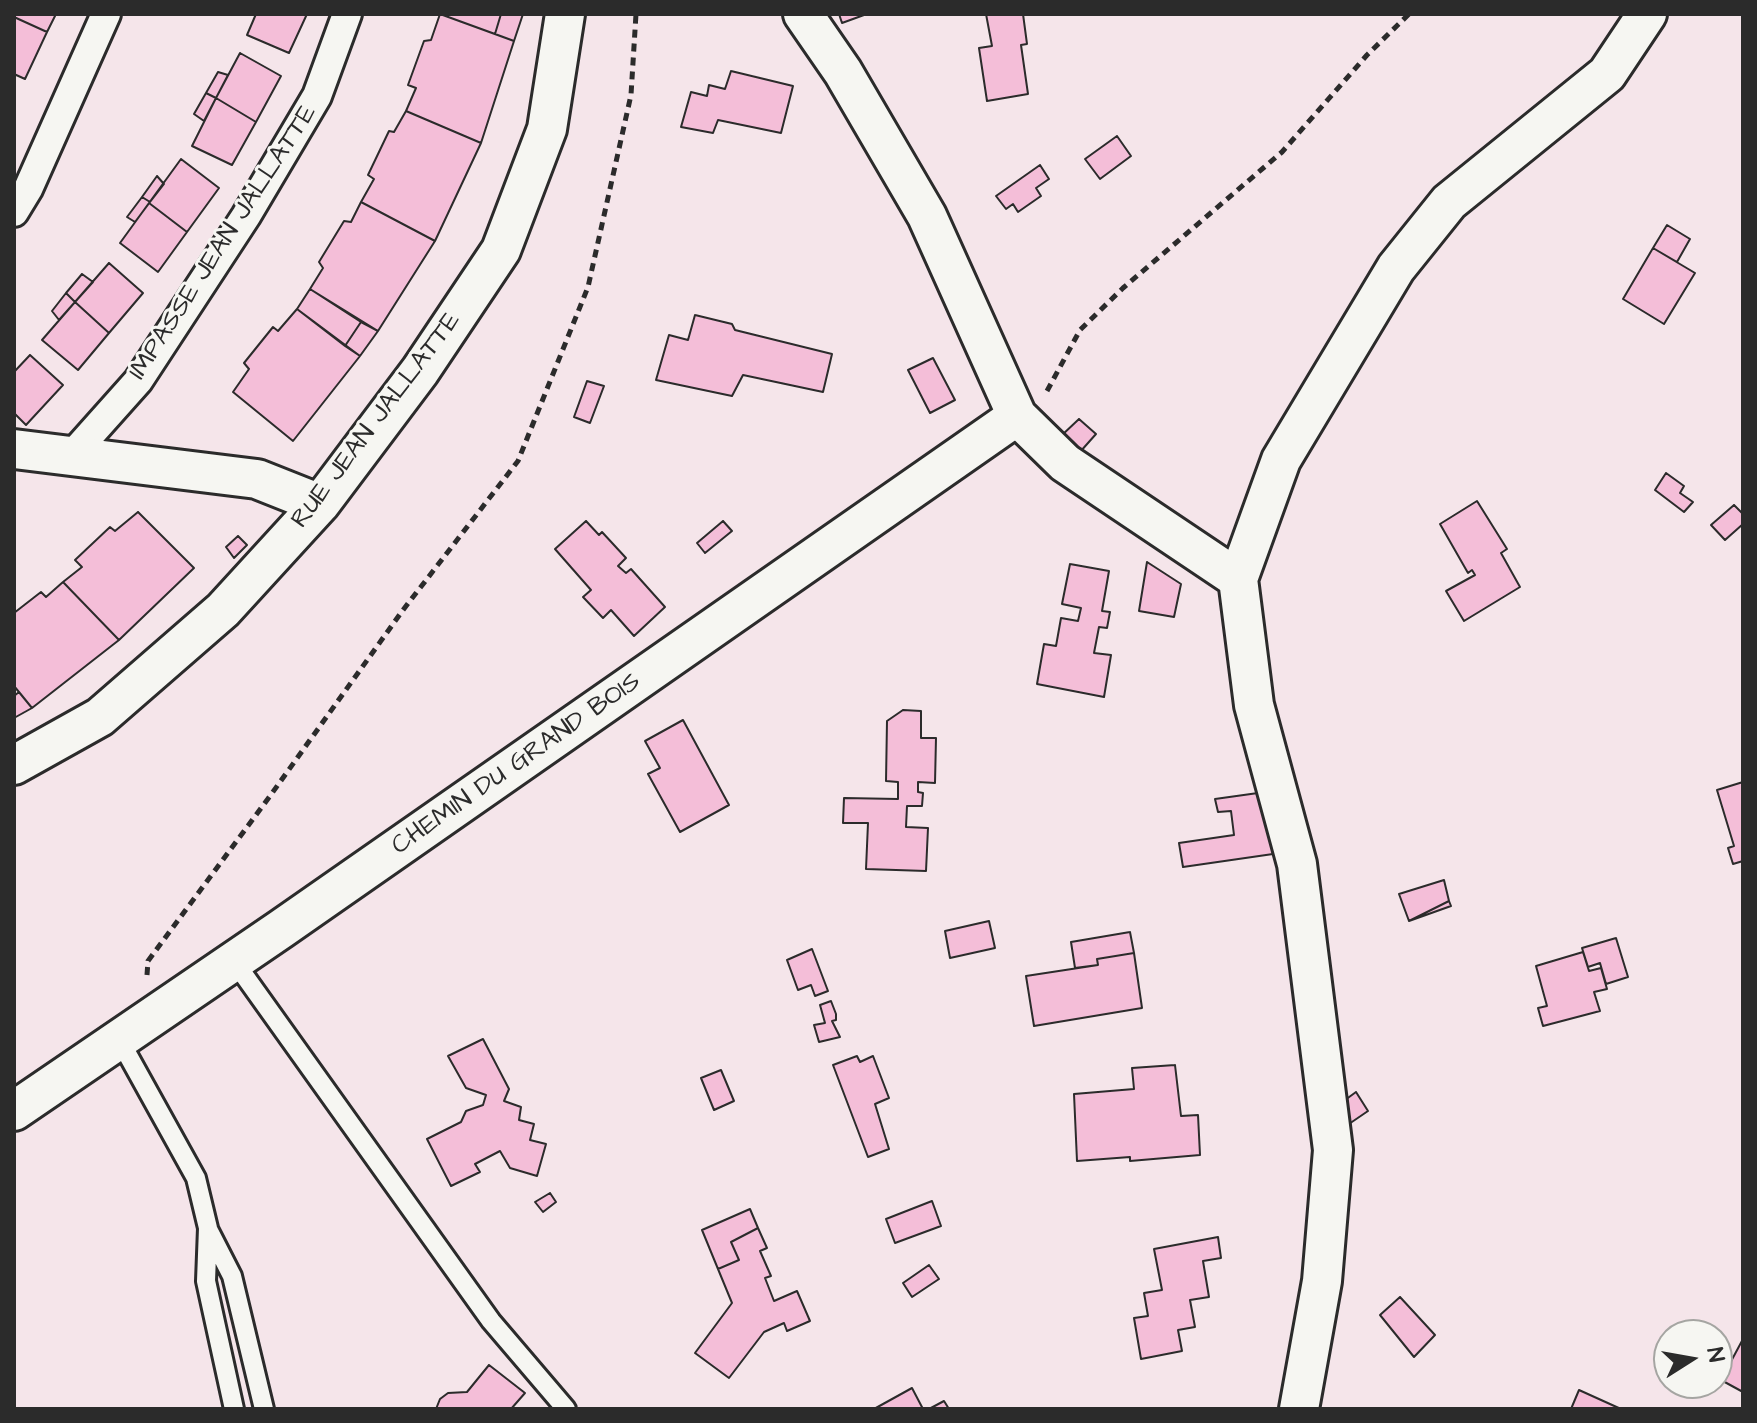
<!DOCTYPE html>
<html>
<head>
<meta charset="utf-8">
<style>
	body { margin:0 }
	#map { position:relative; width:1757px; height:1423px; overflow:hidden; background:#f5e5ea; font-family:"Architects Daughter",sans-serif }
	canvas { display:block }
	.frame { position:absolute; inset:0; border:16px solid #2b2b2b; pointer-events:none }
	.north { position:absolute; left:1653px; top:1319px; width:80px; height:80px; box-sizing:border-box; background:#f6f6f2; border:2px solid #a5a5a2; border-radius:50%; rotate:79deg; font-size:22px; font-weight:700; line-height:32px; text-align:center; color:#2b2b2b }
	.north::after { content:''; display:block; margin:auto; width:28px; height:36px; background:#2b2b2b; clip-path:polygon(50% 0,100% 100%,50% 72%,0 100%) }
</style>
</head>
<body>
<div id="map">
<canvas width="1757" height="1423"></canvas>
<div class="frame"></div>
<div class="north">N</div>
</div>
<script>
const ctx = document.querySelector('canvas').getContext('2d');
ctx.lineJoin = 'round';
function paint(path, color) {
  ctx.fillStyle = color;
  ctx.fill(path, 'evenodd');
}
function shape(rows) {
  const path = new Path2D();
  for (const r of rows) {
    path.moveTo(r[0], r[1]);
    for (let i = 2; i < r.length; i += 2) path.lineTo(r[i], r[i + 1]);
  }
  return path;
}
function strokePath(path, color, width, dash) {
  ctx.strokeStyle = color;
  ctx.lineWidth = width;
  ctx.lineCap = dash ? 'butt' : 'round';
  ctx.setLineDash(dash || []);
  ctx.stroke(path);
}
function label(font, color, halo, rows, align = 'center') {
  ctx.font = font + ' "Architects Daughter",sans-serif';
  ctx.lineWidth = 6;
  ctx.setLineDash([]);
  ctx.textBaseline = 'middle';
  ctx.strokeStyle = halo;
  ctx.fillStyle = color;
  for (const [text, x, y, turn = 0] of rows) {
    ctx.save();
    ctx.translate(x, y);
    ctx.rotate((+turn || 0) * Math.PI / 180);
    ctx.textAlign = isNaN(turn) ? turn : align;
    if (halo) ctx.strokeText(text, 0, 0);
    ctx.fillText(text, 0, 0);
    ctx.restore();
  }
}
const building = shape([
	[14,14,56,14,47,32,14,17,14,14],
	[256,14,307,14,289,53,247,35,256,14],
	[440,14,501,14,495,34,440,14],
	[440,14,514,41,481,143,406,111,416,88,408,85,424,41,431,40,440,14],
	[501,14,523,14,514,41,495,34,501,14],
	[839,14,864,14,864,15,842,23,839,14],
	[986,14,1023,14,1027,44,1021,45,1028,94,987,101,979,48,992,46,986,14],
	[14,17,47,32,25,79,14,74,14,17],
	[240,53,281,76,256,122,216,98,240,53],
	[731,71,793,86,781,133,718,120,713,133,681,127,691,92,707,96,709,85,725,89,731,71],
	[218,72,228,75,216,98,206,93,218,72],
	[206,93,216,98,204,121,194,114,206,93],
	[216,98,256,122,232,165,192,146,216,98],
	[406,111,481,143,435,241,361,202,374,179,368,175,389,131,394,132,406,111],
	[1117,136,1131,156,1100,179,1085,159,1117,136],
	[181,159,219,188,187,232,149,203,181,159],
	[1040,165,1049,179,1036,188,1041,196,1018,212,1013,204,1006,209,996,196,1040,165],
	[157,176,164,184,150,202,142,197,157,176],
	[142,197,150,202,135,222,127,217,142,197],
	[361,202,435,241,378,331,310,289,323,268,319,262,344,221,351,222,361,202],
	[149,203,187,232,158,272,120,243,149,203],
	[1667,225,1690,239,1677,262,1653,248,1667,225],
	[1653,248,1695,273,1664,324,1623,299,1653,248],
	[109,263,143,293,109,333,75,302,109,263],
	[82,274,93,282,75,302,66,293,82,274],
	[310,289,361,322,345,346,297,309,310,289],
	[66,293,75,302,59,320,52,311,66,293],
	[75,302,109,333,78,370,42,340,75,302],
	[297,309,360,356,293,441,233,392,249,369,244,363,273,327,278,331,297,309],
	[695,315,732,324,735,330,832,354,823,392,743,375,732,396,656,380,669,335,688,340,695,315],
	[361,322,378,331,360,356,345,346,361,322],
	[30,355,63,385,26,425,14,413,14,372,30,355],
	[933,358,955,400,930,413,908,370,933,358],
	[587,381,604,386,590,423,574,417,587,381],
	[1079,419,1096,434,1080,452,1061,436,1079,419],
	[1666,473,1684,486,1680,493,1693,502,1684,512,1655,490,1666,473],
	[1477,501,1507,549,1501,553,1520,587,1464,621,1446,591,1475,575,1472,570,1468,573,1440,524,1477,501],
	[1734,505,1743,514,1743,524,1725,540,1711,525,1734,505],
	[138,512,194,568,119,640,63,582,82,567,75,560,110,527,115,531,138,512],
	[586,521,599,535,602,532,626,558,618,566,626,573,631,569,665,607,634,636,611,610,603,618,583,597,591,590,555,549,586,521],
	[723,521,732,531,705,553,697,543,723,521],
	[238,536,247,545,234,558,226,547,238,536],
	[1147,562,1181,584,1174,617,1139,611,1147,562],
	[1070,564,1109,571,1102,611,1110,612,1107,628,1099,627,1094,653,1111,655,1104,697,1037,684,1044,644,1056,646,1061,618,1078,621,1081,608,1062,604,1070,564],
	[63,582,119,640,32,708,14,686,14,613,41,592,46,597,63,582],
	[19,692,32,708,14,718,14,696,19,692],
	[903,710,921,711,921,738,936,738,935,783,918,782,918,792,923,793,922,806,907,806,906,827,928,828,926,871,866,869,868,823,843,823,844,798,898,799,898,782,886,781,887,721,903,710],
	[683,720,729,805,680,832,648,774,660,768,645,741,683,720],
	[1743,782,1743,861,1733,864,1728,848,1734,846,1717,790,1743,782],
	[1258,793,1268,825,1273,854,1183,867,1179,843,1234,835,1231,811,1218,812,1215,799,1258,793],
	[1444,880,1449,901,1409,921,1399,894,1444,880],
	[1449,901,1451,906,1409,921,1449,901],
	[989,921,995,948,950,958,945,931,989,921],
	[1130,932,1134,953,1097,959,1098,965,1075,968,1071,942,1130,932],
	[1616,938,1628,977,1606,984,1600,963,1588,967,1582,948,1616,938],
	[812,949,828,991,815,996,811,985,798,990,787,960,812,949],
	[1583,952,1589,971,1601,968,1607,989,1594,992,1600,1011,1543,1026,1538,1008,1547,1006,1536,966,1583,952],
	[1134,953,1142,1008,1034,1026,1026,976,1098,965,1097,959,1134,953],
	[831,1001,836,1014,836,1020,832,1021,840,1037,819,1042,814,1025,825,1023,820,1005,831,1001],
	[483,1039,509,1089,504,1101,521,1107,519,1120,534,1124,530,1140,546,1144,537,1176,510,1168,500,1151,475,1164,480,1172,451,1186,427,1139,461,1122,466,1111,483,1105,486,1095,466,1088,448,1056,483,1039],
	[857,1056,860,1062,873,1056,889,1098,875,1104,889,1149,868,1157,833,1065,857,1056],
	[1175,1065,1181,1116,1198,1115,1200,1155,1130,1161,1130,1157,1077,1161,1074,1094,1134,1089,1132,1068,1175,1065],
	[721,1070,734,1101,714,1110,701,1078,721,1070],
	[1356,1092,1368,1111,1346,1126,1341,1103,1356,1092],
	[550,1193,556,1202,543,1212,535,1202,550,1193],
	[932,1201,941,1226,895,1243,886,1219,932,1201],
	[750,1209,758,1228,731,1242,739,1260,718,1269,702,1230,750,1209],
	[758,1228,767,1248,760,1251,771,1276,765,1278,774,1301,797,1291,810,1321,787,1331,784,1323,764,1332,729,1378,695,1353,732,1303,718,1269,739,1260,731,1242,758,1228],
	[1218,1237,1221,1258,1203,1261,1209,1297,1190,1300,1195,1327,1178,1330,1182,1351,1141,1359,1134,1318,1148,1316,1144,1293,1162,1290,1154,1249,1218,1237],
	[929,1265,939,1279,912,1297,903,1283,929,1265],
	[1400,1297,1435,1335,1414,1357,1380,1315,1400,1297],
	[1743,1339,1743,1392,1721,1380,1743,1339],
	[489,1365,525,1393,511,1409,436,1409,440,1399,448,1393,467,1392,489,1365],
	[912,1388,923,1409,874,1409,912,1388],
	[1579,1390,1621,1409,1571,1409,1579,1390],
	[944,1401,949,1409,929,1409,944,1401]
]);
paint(building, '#f4bed8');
strokePath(building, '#2b2b2b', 2);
const service = shape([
	[234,961,491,1321,566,1409],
	[119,1039,196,1178,208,1228,206,1281,234,1409],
	[209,1231,232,1276,264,1409]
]);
const pedestrian = shape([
	[14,212,28,189,106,14],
	[72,455,138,381,246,216,317,96,347,14]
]);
const minor = shape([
	[803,14,843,72,927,216,1017,416,1065,463,1238,579,1254,705,1297,864,1333,1150,1322,1281,1299,1409],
	[14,449,257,479,320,504],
	[1238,579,1281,460,1396,268,1449,202,1607,74,1647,14],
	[14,765,100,717,223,610,320,504,420,371,501,250,547,129,565,14],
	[14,1111,281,929,1017,416]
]);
strokePath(service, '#2b2b2b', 24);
strokePath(pedestrian, '#2b2b2b', 34);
strokePath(minor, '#2b2b2b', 44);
strokePath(shape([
	[1047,391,1080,330,1123,288,1282,152,1367,55,1409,14],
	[147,975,148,961,270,796,403,610,518,461,588,287,631,95,636,14]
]), '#2b2b2b', 5, [8, 6]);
strokePath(service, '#f6f6f2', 18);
strokePath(pedestrian, '#f6f6f2', 28);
strokePath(minor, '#f6f6f2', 38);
label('26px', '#2b2b2b', '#f6f6f2', [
	["IMPASSE JEAN JALLATTE",224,243,-57],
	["RUE JEAN JALLATTE",377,421,-53],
	["CHEMIN DU GRAND BOIS",517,765,-35]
]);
</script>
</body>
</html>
